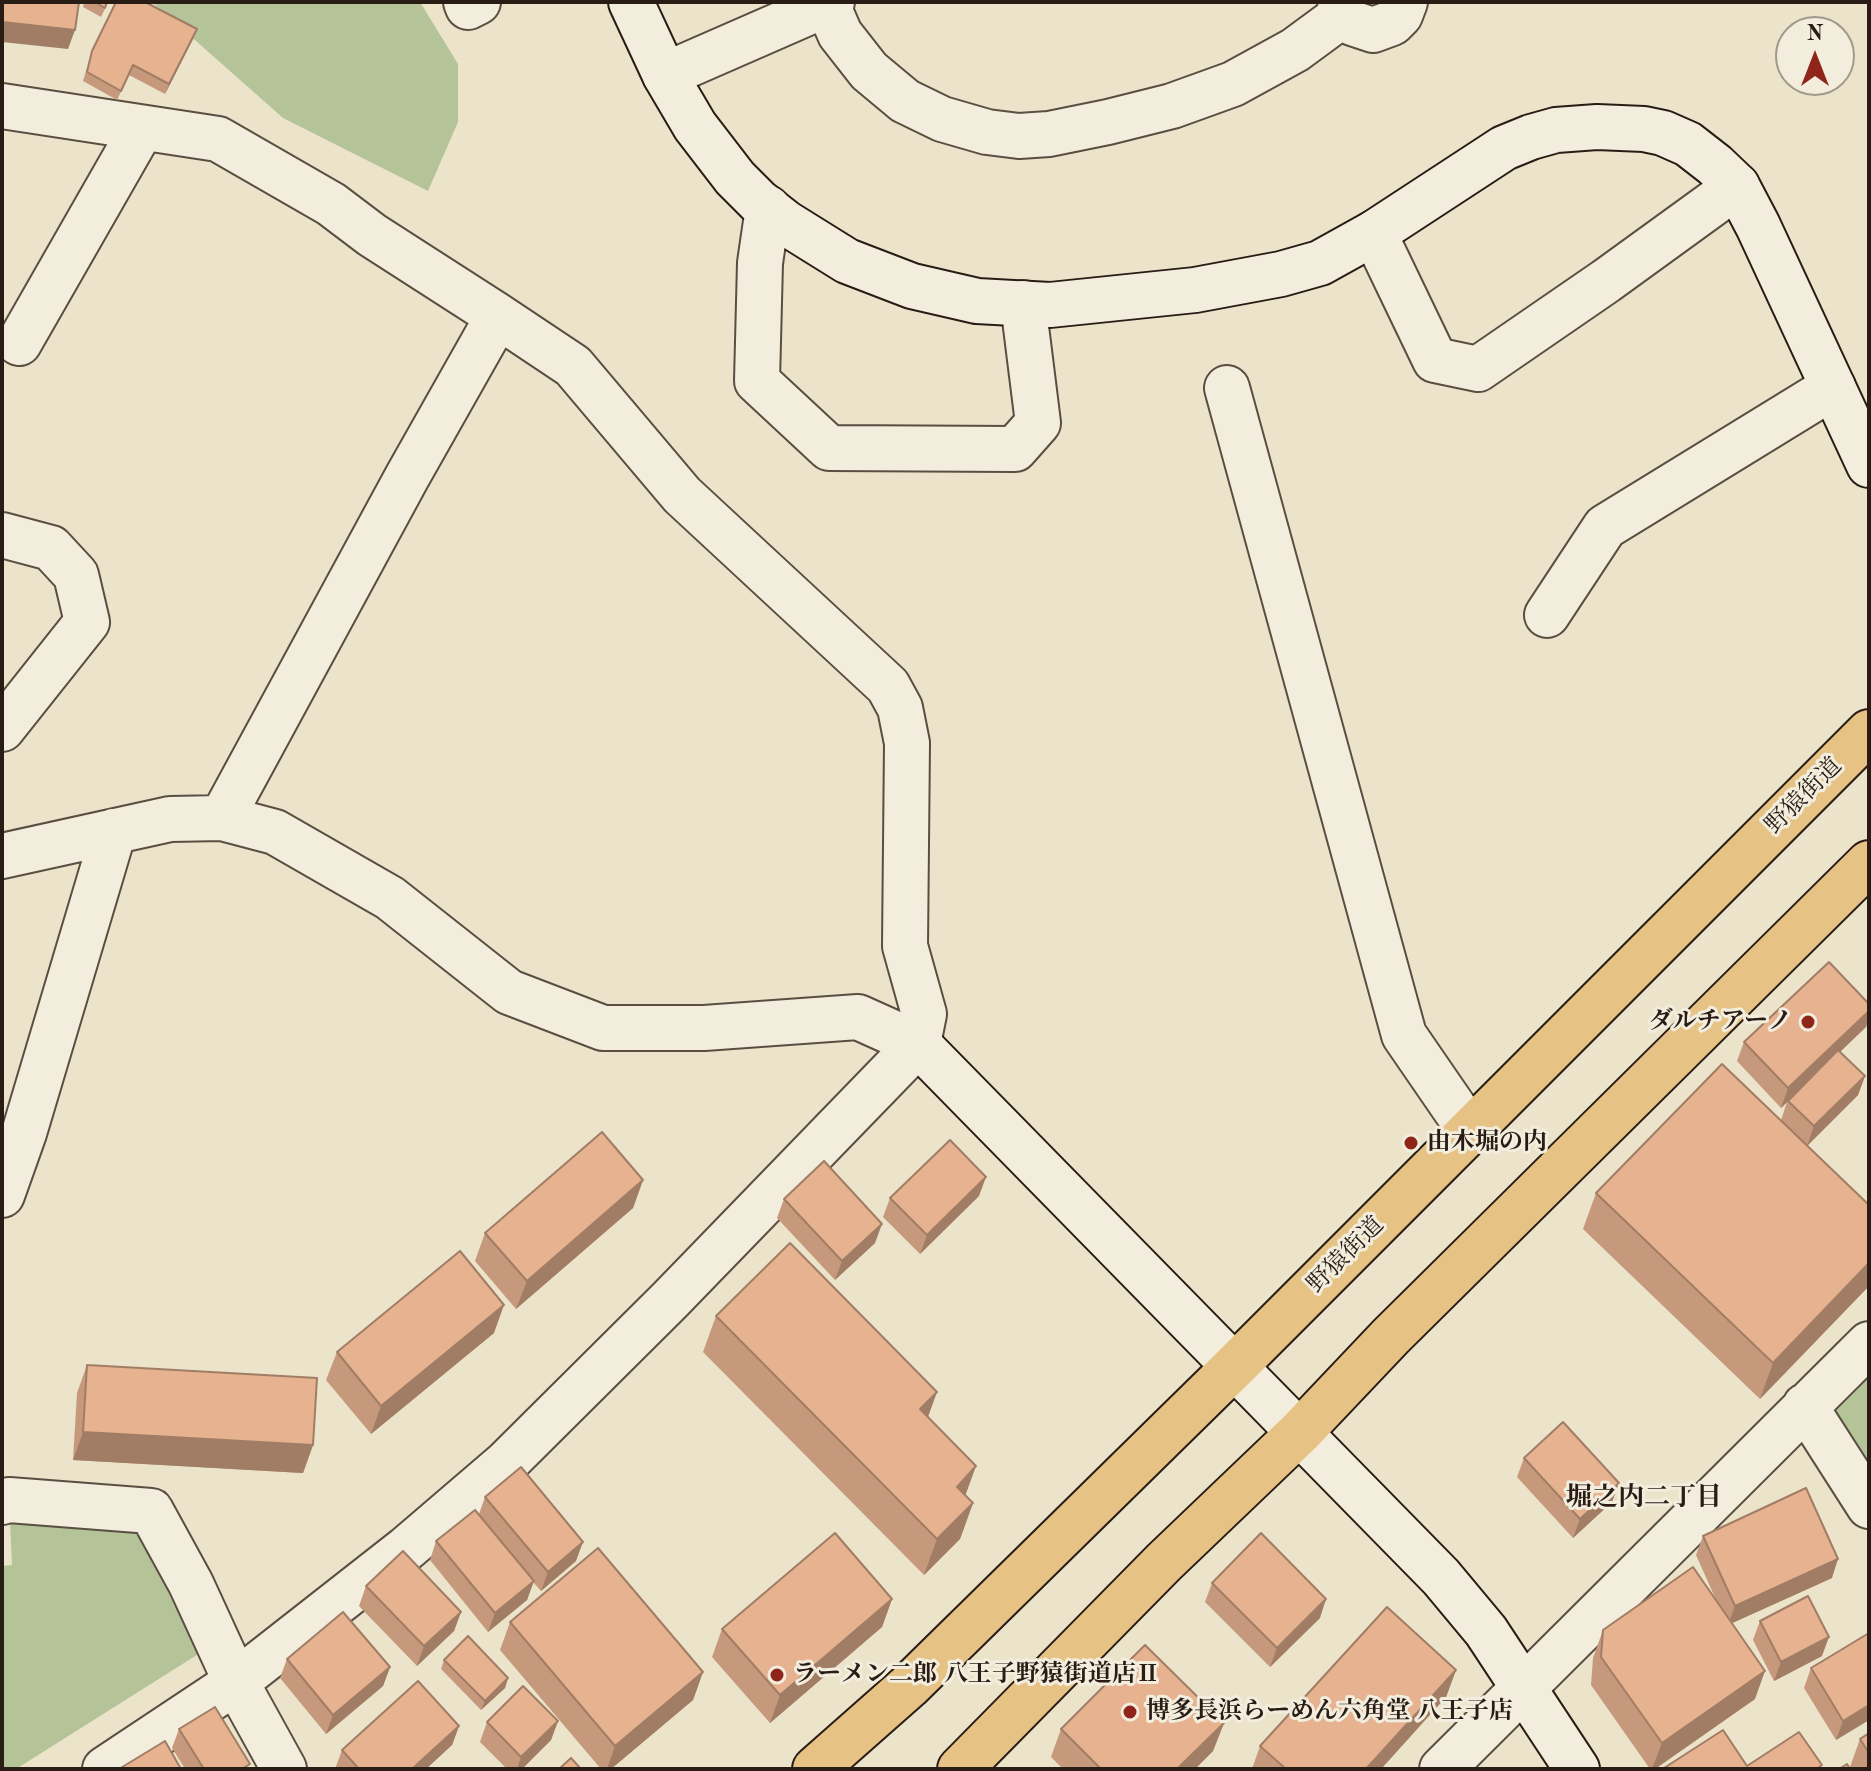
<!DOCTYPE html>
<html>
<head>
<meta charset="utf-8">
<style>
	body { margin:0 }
	#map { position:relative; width:1871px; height:1771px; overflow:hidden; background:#ebe3ca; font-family:"Old Standard TT",serif }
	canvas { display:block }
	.frame { position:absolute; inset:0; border:4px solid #291c15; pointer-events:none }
	.north { position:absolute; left:1775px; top:16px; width:80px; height:80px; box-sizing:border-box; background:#f2eddd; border:2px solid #a2998d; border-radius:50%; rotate:0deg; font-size:22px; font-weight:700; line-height:32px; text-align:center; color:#291c15 }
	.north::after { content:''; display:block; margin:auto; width:28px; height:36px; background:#8f2418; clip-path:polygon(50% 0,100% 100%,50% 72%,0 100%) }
</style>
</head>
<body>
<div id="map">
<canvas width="1871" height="1771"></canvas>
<div class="frame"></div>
<div class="north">N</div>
</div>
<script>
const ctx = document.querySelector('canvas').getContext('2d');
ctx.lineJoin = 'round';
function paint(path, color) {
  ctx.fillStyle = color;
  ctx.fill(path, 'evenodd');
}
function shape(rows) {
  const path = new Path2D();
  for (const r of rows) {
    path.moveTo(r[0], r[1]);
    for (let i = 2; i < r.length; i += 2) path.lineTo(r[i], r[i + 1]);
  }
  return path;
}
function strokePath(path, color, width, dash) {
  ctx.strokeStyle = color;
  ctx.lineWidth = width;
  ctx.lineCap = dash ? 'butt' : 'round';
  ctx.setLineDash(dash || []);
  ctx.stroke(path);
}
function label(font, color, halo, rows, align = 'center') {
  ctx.font = font + ' "Old Standard TT","Noto Serif JP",serif';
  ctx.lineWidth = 6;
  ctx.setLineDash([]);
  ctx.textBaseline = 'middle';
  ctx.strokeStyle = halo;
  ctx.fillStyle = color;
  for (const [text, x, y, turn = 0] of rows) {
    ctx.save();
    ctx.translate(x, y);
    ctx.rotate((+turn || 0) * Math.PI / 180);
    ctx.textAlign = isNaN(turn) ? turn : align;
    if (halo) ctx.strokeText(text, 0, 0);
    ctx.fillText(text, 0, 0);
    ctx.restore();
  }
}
paint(shape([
	[152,2,420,2,458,64,458,122,428,191,283,118],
	[1869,1370,1869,1464,1830,1406],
	[10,1521,137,1533,200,1653,16,1769,2,1769,2,1566,12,1565]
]), '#b5c498');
const street = shape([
	[466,2,468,7,478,2],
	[1340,2,1344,14,1352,23,1373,30,1392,23,1400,15,1405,2],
	[827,4,840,34,869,71,905,101,942,119,987,132,1019,136,1049,134,1108,122,1172,106,1233,84,1295,50,1344,14],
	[665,75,832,2],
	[2,106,218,139,331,204,372,235,498,316,407,477,222,818],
	[768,208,760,263,757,381,829,448,1015,449,1038,423,1023,303],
	[1374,233,1435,360,1478,369,1606,281,1737,186],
	[19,343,142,128],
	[1227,388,1404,1035,1470,1131],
	[2,535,51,548,76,575,87,622,2,729],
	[1547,615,1605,527,1833,387],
	[2,856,170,819,222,818,275,832,390,898,509,992,603,1028,704,1028,858,1017,918,1044],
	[2,1195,24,1133,114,831],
	[1805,1406,1869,1506],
	[2,1502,9,1500,151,1511,191,1584,236,1682,284,1769],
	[105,1769,236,1682,407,1548,505,1464,670,1300,918,1044,924,1014,905,946,907,743,900,708,888,686,682,495,573,366,498,316],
	[1442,1769,1869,1344]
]);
const secondary = shape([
	[631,2,665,75,695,126,735,178,758,201,786,223,847,261,912,286,977,301,1050,305,1195,290,1281,274,1320,263,1374,233,1504,148,1531,137,1556,130,1597,127,1644,129,1663,133,1688,144,1715,165,1737,186,1758,226,1869,465],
	[918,1044,1441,1577,1486,1631,1577,1769]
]);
const primary = shape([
	[815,1769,909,1686,1234,1367,1869,732],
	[960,1769,1164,1562,1300,1432,1391,1336,1869,863]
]);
strokePath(street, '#5a4e42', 48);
strokePath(secondary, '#291c15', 48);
strokePath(primary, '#291c15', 48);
strokePath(street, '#f2eddd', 44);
strokePath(secondary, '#f2eddd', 44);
strokePath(primary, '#e6c285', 44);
paint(shape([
	[84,2,108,2,101,17,83,7],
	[197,29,193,39,165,94,129,75,117,100,83,81,92,51],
	[1869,1004,1869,1018,1866,1027,1840,1052,1865,1076,1858,1095,1807,1146,1781,1120,1787,1102,1781,1108,1737,1061,1744,1042],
	[643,1180,633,1208,516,1309,475,1261,485,1233],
	[1596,1193,1869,1205,1869,1286,1760,1399,1583,1229],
	[979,1196,920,1254,883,1217,890,1198],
	[784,1199,875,1243,835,1280,777,1218],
	[716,1316,928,1417,966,1496,973,1503,960,1539,924,1575,703,1352],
	[494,1333,371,1434,326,1380,337,1352],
	[87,1365,313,1445,303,1473,73,1460,77,1393],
	[1524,1458,1619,1483,1612,1502,1573,1538,1517,1477],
	[485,1497,576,1561,541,1591,533,1582,527,1600,488,1632,430,1560,436,1541,479,1514],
	[1703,1536,1832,1578,1732,1623,1755,1699,1655,1769,1650,1769,1591,1685,1593,1658,1603,1630,1717,1602,1696,1555],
	[1212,1583,1320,1618,1270,1667,1205,1602],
	[366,1586,461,1612,454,1631,417,1666,359,1606],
	[892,1599,882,1627,770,1723,712,1657,722,1629],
	[1760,1621,1822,1656,1774,1681,1753,1640],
	[510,1622,703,1672,693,1700,611,1769,601,1769,500,1650],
	[287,1659,390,1667,383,1686,326,1734,280,1678],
	[444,1660,508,1678,505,1688,481,1710,441,1669],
	[1811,1668,1869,1720,1836,1740,1804,1688],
	[1456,1670,1446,1697,1381,1769,1252,1769,1260,1746],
	[558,1721,551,1740,522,1769,507,1769,480,1742,487,1722],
	[1224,1723,1213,1751,1195,1769,1063,1769,1051,1757,1061,1729],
	[459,1726,452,1745,426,1769,335,1769,342,1750],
	[179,1729,248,1769,185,1769,172,1748],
	[1869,1733,1869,1769,1851,1769,1850,1767,1860,1739]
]), '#c6997c');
paint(shape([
	[2,22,75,30,68,49,2,42],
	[197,29,193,39,165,94,169,84],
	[1869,1011,1869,1018,1866,1027,1781,1108,1788,1088],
	[1865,1076,1858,1095,1807,1146,1814,1126],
	[986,1177,979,1196,920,1254,927,1235],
	[643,1180,633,1208,516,1309,527,1281],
	[882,1224,875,1243,835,1280,842,1261],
	[1869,1263,1869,1286,1760,1399,1773,1363],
	[504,1305,494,1333,371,1434,381,1406],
	[937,1392,924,1428,920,1409],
	[83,1432,313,1445,303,1473,73,1460],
	[976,1466,963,1502,957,1487],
	[1619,1483,1612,1502,1573,1538,1580,1519],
	[973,1503,960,1539,924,1575,937,1539],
	[583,1542,576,1561,541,1591,548,1572],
	[1838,1559,1832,1578,1728,1625,1735,1606],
	[534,1581,527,1600,488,1632,495,1613],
	[892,1599,882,1627,770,1723,780,1695],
	[1326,1599,1320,1618,1270,1667,1277,1648],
	[461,1612,454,1631,417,1666,424,1646],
	[1829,1637,1822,1656,1774,1681,1781,1662],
	[390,1667,383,1686,326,1734,333,1715],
	[1456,1670,1446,1697,1381,1769,1366,1769],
	[1765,1671,1755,1699,1655,1769,1652,1769,1662,1743],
	[703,1672,693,1700,611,1769,607,1769,615,1746],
	[508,1678,505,1688,481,1710,485,1701],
	[1869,1705,1869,1720,1836,1740,1843,1721],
	[558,1721,551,1740,522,1769,517,1769,521,1757],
	[1224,1723,1213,1751,1195,1769,1177,1769],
	[459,1726,452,1745,426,1769,412,1769]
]), '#a17d65');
const building = shape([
	[2,2,79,2,75,30,2,22,2,2],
	[95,2,107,2,105,8,95,2],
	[116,2,145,2,197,29,169,84,133,65,121,91,87,72,92,51,116,2],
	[1829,962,1869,1004,1869,1011,1788,1088,1744,1042,1829,962],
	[1838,1050,1865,1076,1814,1126,1788,1101,1838,1050],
	[1722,1064,1869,1205,1869,1263,1773,1363,1596,1193,1722,1064],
	[602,1132,643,1180,527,1281,485,1233,602,1132],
	[950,1140,986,1177,927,1235,890,1198,950,1140],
	[824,1161,882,1224,842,1261,784,1199,824,1161],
	[790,1243,937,1392,920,1409,976,1466,957,1487,973,1503,937,1539,716,1316,790,1243],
	[460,1251,504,1305,381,1406,337,1352,460,1251],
	[87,1365,317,1378,313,1445,83,1432,87,1365],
	[1563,1422,1619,1483,1580,1519,1524,1458,1563,1422],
	[521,1467,583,1542,548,1572,485,1497,521,1467],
	[1806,1488,1838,1559,1735,1606,1703,1536,1806,1488],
	[475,1510,534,1581,495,1613,436,1541,475,1510],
	[835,1533,892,1599,780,1695,722,1629,835,1533],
	[1261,1533,1326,1599,1277,1648,1212,1583,1261,1533],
	[598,1548,703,1672,615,1746,510,1622,598,1548],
	[403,1551,461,1612,424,1646,366,1586,403,1551],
	[1693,1567,1765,1671,1662,1743,1601,1657,1603,1630,1693,1567],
	[1808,1596,1829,1637,1781,1662,1760,1621,1808,1596],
	[1387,1607,1456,1670,1366,1769,1286,1769,1260,1746,1387,1607],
	[343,1612,390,1667,333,1715,287,1659,343,1612],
	[1869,1633,1869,1705,1843,1721,1811,1668,1869,1633],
	[468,1636,508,1678,485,1701,444,1660,468,1636],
	[1145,1645,1224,1723,1177,1769,1101,1769,1061,1729,1145,1645],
	[418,1681,459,1726,412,1769,359,1769,342,1750,418,1681],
	[523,1686,558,1721,521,1757,487,1722,523,1686],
	[215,1707,250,1764,242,1769,204,1769,179,1729,215,1707],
	[1723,1730,1747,1766,1799,1732,1822,1765,1816,1769,1665,1769,1664,1768,1723,1730],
	[1869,1733,1869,1753,1860,1739,1869,1733],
	[165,1741,181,1769,119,1769,165,1741],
	[571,1758,581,1769,559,1769,571,1758],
	[1847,1764,1850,1769,1839,1769,1847,1764]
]);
paint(building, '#e6b290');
strokePath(building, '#a17d65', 2);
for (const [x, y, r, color] of [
	[1808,1022,8,"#8f2418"],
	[1411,1143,8,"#8f2418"],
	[777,1675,8,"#8f2418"],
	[1130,1712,8,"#8f2418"]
]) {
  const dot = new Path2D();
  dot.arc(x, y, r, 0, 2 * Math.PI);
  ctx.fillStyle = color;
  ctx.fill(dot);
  strokePath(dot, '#f2eddd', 3);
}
label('24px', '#291c15', '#f2eddd', [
	["野猿街道",1804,796,-45],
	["野猿街道",1346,1255,-45]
]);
label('bold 24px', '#291c15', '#f2eddd', [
	["ダルチアーノ",1792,1022,"right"],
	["由木堀の内",1427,1143],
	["ラーメン二郎 八王子野猿街道店Ⅱ",793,1675],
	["博多長浜らーめん六角堂 八王子店",1146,1712]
], 'left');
label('bold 26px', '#291c15', '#f2eddd', [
	["堀之内二丁目",1644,1498]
]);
</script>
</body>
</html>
